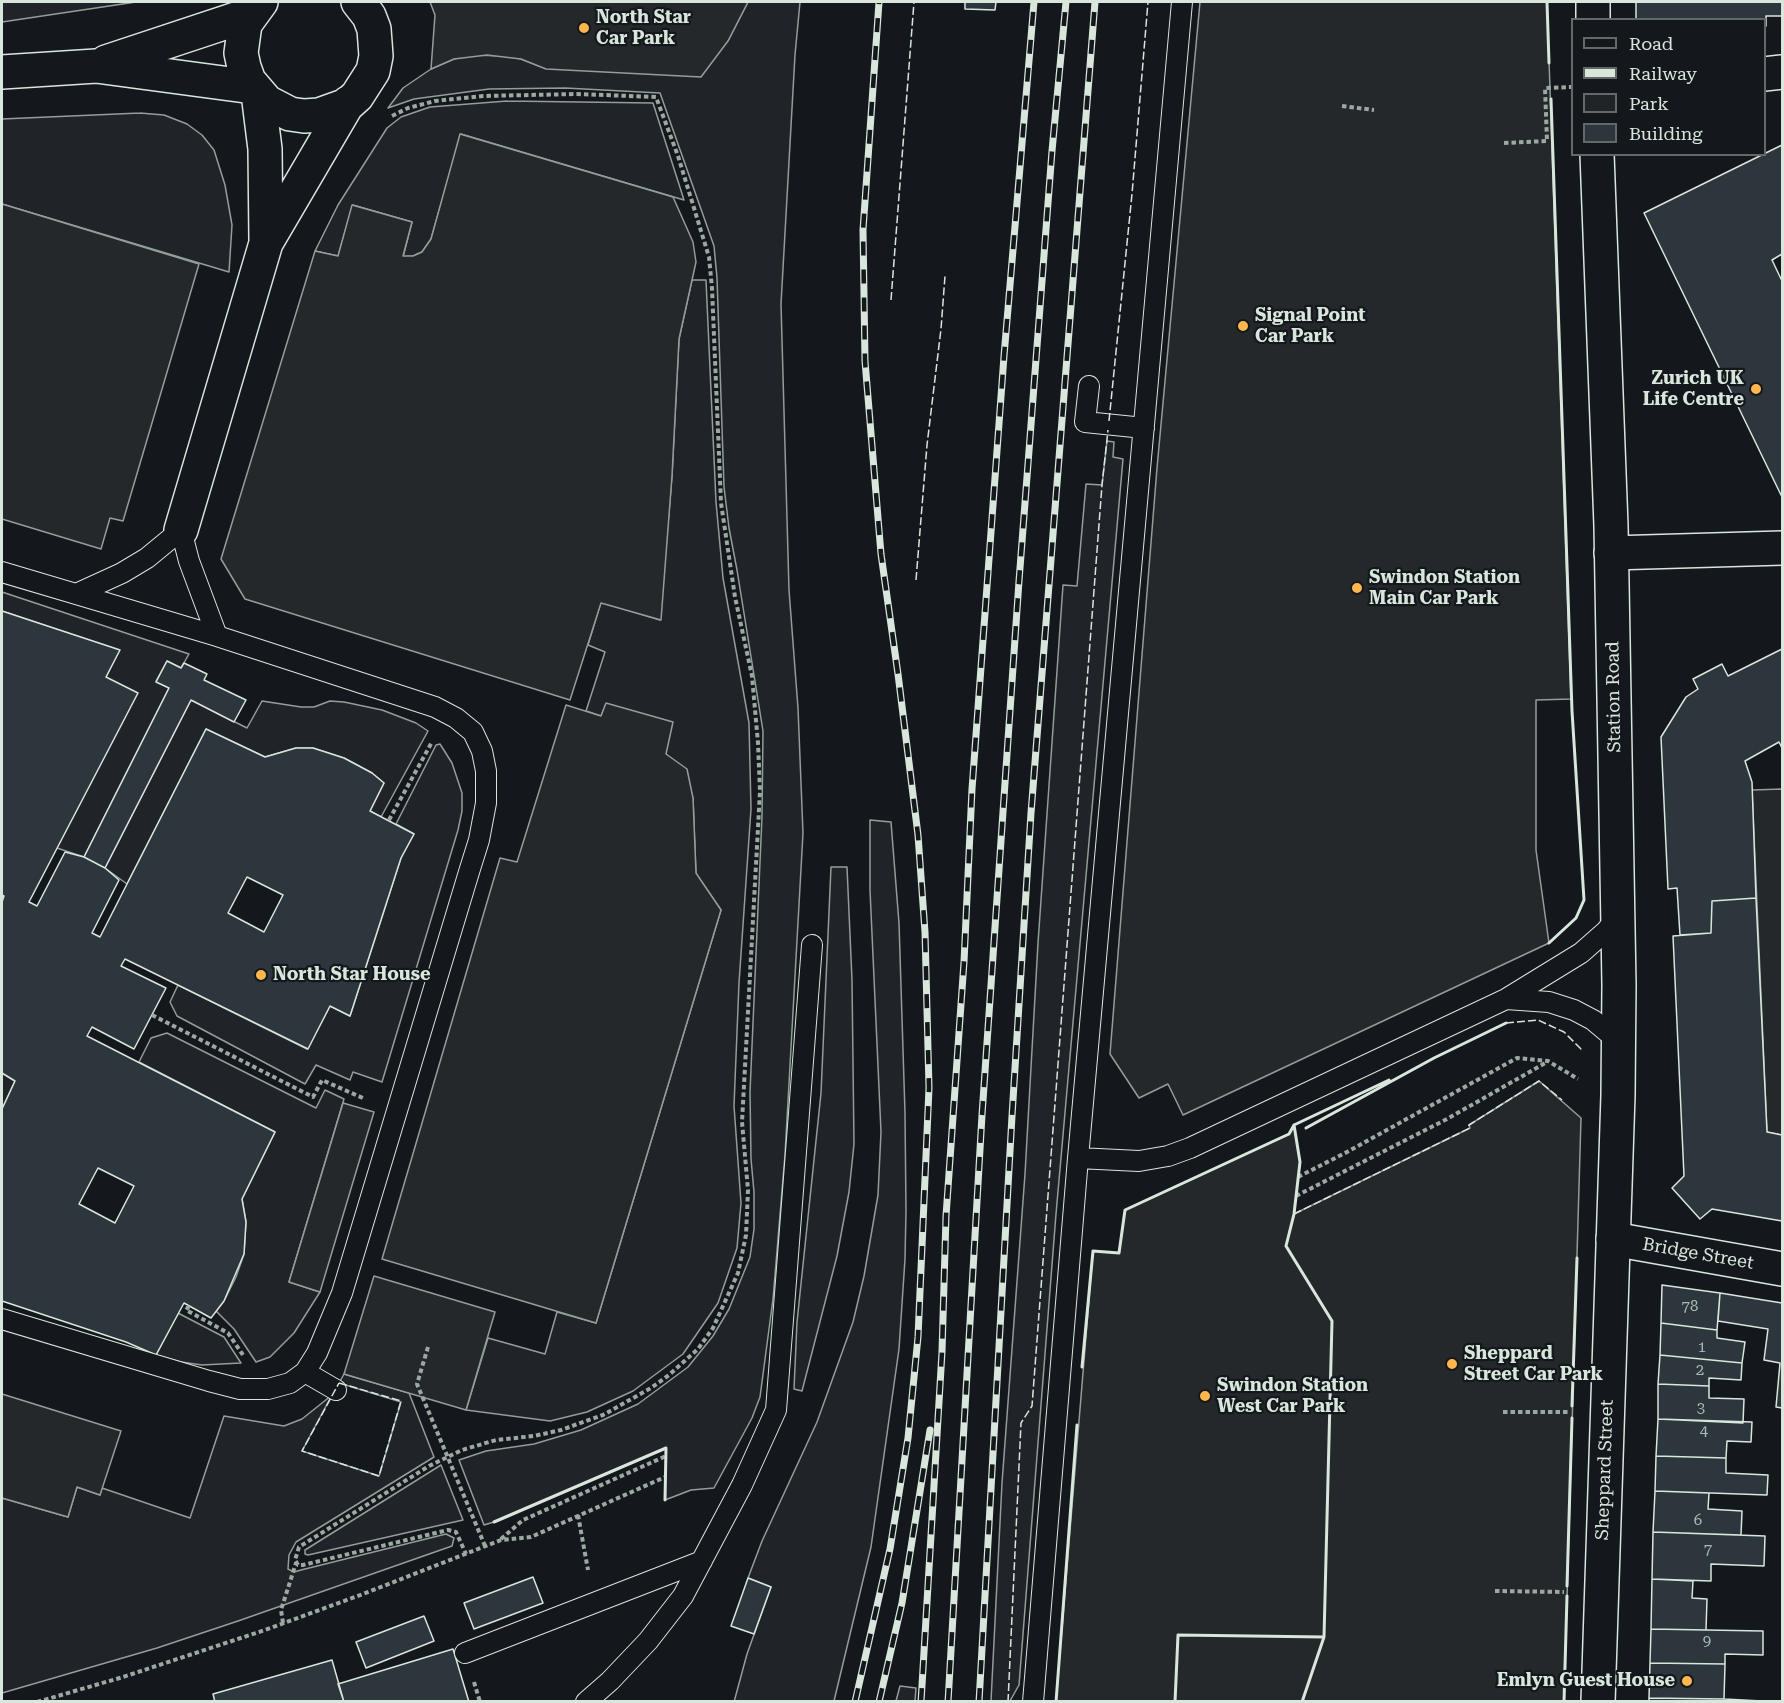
<!DOCTYPE html>
<html>
<head>
<meta charset="utf-8">
<style>
	body { margin:0 }
	#map { position:relative; width:1784px; height:1703px; overflow:hidden; background:#14181c; font-family:"Roboto Serif",serif }
	canvas { display:block }
	.frame { position:absolute; inset:0; border:3px solid #d8e6dc; pointer-events:none }
	.legend { position:absolute; left:1571px; top:18px; width:195px; height:138px; box-sizing:border-box; background:#14181c; border:2px solid #626a69; margin:0; padding:8px 10px; list-style:none; font-size:18px; color:#d8e6dc }
	.legend li { display:flex; align-items:center; gap:12px; height:30px }
	.legend b { width:30px; border:2px solid #626a69 }
</style>
</head>
<body>
<div id="map">
<canvas width="1784" height="1703"></canvas>
<div class="frame"></div>
<ul class="legend">
<li><b style="height:8px;background:#14181c"></b>Road</li>
<li><b style="height:8px;background:#d8e6dc"></b>Railway</li>
<li><b style="height:16px;background:#202428"></b>Park</li>
<li><b style="height:16px;background:#2c363c"></b>Building</li>
</ul>
</div>
<script>
const ctx = document.querySelector('canvas').getContext('2d');
ctx.lineJoin = 'round';
function paint(path, color) {
  ctx.fillStyle = color;
  ctx.fill(path, 'evenodd');
}
function shape(rows) {
  const path = new Path2D();
  for (const r of rows) {
    path.moveTo(r[0], r[1]);
    for (let i = 2; i < r.length; i += 2) path.lineTo(r[i], r[i + 1]);
  }
  return path;
}
function strokePath(path, color, width, dash) {
  ctx.strokeStyle = color;
  ctx.lineWidth = width;
  ctx.lineCap = dash ? 'butt' : 'round';
  ctx.setLineDash(dash || []);
  ctx.stroke(path);
}
function label(font, color, halo, rows, align = 'center') {
  ctx.font = font + ' "Roboto Serif",serif';
  ctx.lineWidth = 4.5;
  ctx.setLineDash([]);
  ctx.textBaseline = 'middle';
  ctx.strokeStyle = halo;
  ctx.fillStyle = color;
  for (const [text, x, y, turn = 0] of rows) {
    ctx.save();
    ctx.translate(x, y);
    ctx.rotate((+turn || 0) * Math.PI / 180);
    ctx.textAlign = isNaN(turn) ? turn : align;
    if (halo) ctx.strokeText(text, 0, 0);
    ctx.fillText(text, 0, 0);
    ctx.restore();
  }
}
const green = shape([
	[2,2,136,2,2,22,2,2],
	[748,2,800,2,795,55,781,304,789,590,798,708,803,833,785,1155,773,1299,760,1397,752,1418,714,1488,691,1490,665,1500,666,1448,494,1522,484,1525,459,1460,486,1451,534,1444,581,1430,638,1404,688,1367,713,1336,729,1309,750,1257,754,1229,754,1192,751,1159,750,1092,762,816,763,731,737,570,729,528,724,487,717,278,714,246,660,93,565,88,489,89,414,99,388,108,403,88,431,69,454,59,470,55,507,56,521,59,539,66,728,41,748,2],
	[507,101,653,103,684,200,461,134,431,239,422,252,413,256,403,257,412,222,353,205,338,256,315,251,338,205,387,128,401,117,430,107,507,101],
	[140,113,164,115,187,124,202,135,214,150,225,185,232,225,229,272,2,204,2,119,140,113],
	[692,280,706,280,716,502,723,578,749,723,751,809,739,983,734,1106,741,1203,737,1248,718,1303,683,1354,633,1391,587,1412,550,1421,466,1410,488,1338,545,1354,557,1312,596,1323,721,910,696,874,693,798,666,754,606,704,601,716,586,711,605,652,588,645,601,602,660,620,672,476,679,339,692,280],
	[1107,441,1114,442,1113,457,1123,459,1056,1214,1019,1685,1010,1701,991,1701,1002,1483,1025,1174,1038,943,1063,585,1077,586,1086,484,1102,485,1107,441],
	[2,592,189,654,181,668,167,661,156,681,169,688,84,857,57,848,106,677,119,650,2,611,2,592],
	[191,700,247,728,262,701,301,707,314,707,330,701,344,702,382,710,416,723,428,731,381,817,370,811,384,783,372,773,344,758,313,748,296,748,265,757,206,729,127,884,105,868,191,700],
	[440,744,452,763,462,793,462,811,458,830,382,1082,353,1072,350,1080,316,1065,305,1084,177,1016,170,1002,178,985,307,1049,330,1006,350,1016,401,858,414,834,396,824,436,745,440,744],
	[870,820,891,822,899,923,905,1113,906,1211,905,1259,899,1349,871,1547,834,1701,734,1702,747,1654,771,1587,748,1578,762,1541,817,1422,853,1322,864,1276,878,1195,881,1132,870,890,870,820],
	[831,867,847,867,852,980,854,1144,849,1192,837,1256,802,1391,794,1389,797,1322,821,1093,831,867],
	[167,1033,316,1108,325,1090,344,1099,289,1282,320,1292,294,1333,270,1357,256,1362,234,1329,216,1311,224,1301,236,1277,244,1254,246,1222,242,1199,275,1132,139,1062,151,1038,167,1033],
	[2,1073,15,1081,2,1109,2,1073],
	[178,1313,224,1337,241,1363,202,1365,181,1362,156,1355,178,1313],
	[344,1374,409,1393,434,1457,296,1542,289,1555,288,1569,294,1572,301,1570,446,1534,454,1538,452,1546,238,1621,157,1648,2,1693,2,1498,68,1517,77,1487,100,1495,102,1488,190,1518,224,1416,284,1426,302,1419,332,1395,302,1451,379,1476,401,1402,339,1383,344,1374],
	[441,1465,463,1520,308,1555,305,1554,305,1550,441,1465],
	[900,1686,916,1688,915,1701,896,1701,900,1686]
]);
paint(green, '#202428');
strokePath(green, '#939e99', 1.5);
const parking = shape([
	[430,2,748,2,728,41,701,77,546,69,521,59,487,55,454,59,431,69,435,15,430,2],
	[1200,2,1547,2,1571,699,1536,700,1536,850,1549,943,1183,1115,1168,1084,1139,1098,1110,1054,1157,468,1200,2],
	[460,134,673,197,693,242,696,262,679,339,672,476,661,620,601,603,570,700,245,599,221,559,315,251,338,256,352,205,412,222,403,256,413,256,422,252,431,239,460,134],
	[2,204,199,264,123,521,110,518,101,549,2,519,2,204],
	[606,703,673,722,666,754,687,769,693,798,696,873,721,910,596,1323,382,1259,500,858,517,862,566,705,601,716,606,703],
	[1782,789,1782,1135,1767,1132,1752,790,1782,789],
	[1539,1081,1581,1118,1564,1701,1056,1701,1093,1251,1119,1253,1125,1210,1289,1134,1294,1125,1300,1162,1294,1214,1470,1128,1469,1125,1539,1081],
	[343,1103,374,1112,320,1292,289,1282,343,1103],
	[374,1276,495,1312,466,1410,344,1374,374,1276],
	[2,1394,121,1431,100,1495,77,1487,68,1517,2,1498,2,1394]
]);
paint(parking, '#24282b');
strokePath(parking, '#939e99', 1.5);
const building = shape([
	[965,2,996,2,995,10,965,9,965,2],
	[1636,2,1782,2,1782,16,1766,16,1766,26,1764,20,1636,20,1636,2],
	[1782,145,1782,254,1772,260,1782,281,1782,497,1644,213,1782,145],
	[2,611,120,650,106,677,138,693,29,902,37,906,65,852,84,857,105,868,119,880,92,933,100,937,206,729,265,757,296,748,313,748,344,758,372,773,384,783,370,811,414,834,401,858,350,1016,330,1006,308,1049,125,959,121,966,166,988,134,1049,92,1027,87,1036,275,1132,242,1199,246,1222,244,1254,224,1301,211,1318,184,1303,156,1355,126,1342,2,1301,2,1109,15,1081,2,1073,2,902,4,896,2,895,2,611],
	[247,877,283,895,264,932,228,913,247,877],
	[98,1168,134,1186,115,1223,79,1204,98,1168],
	[1782,649,1782,748,1779,742,1745,761,1752,782,1756,898,1712,901,1711,933,1680,935,1677,888,1668,889,1661,737,1686,697,1698,689,1693,679,1722,664,1728,676,1782,649],
	[167,661,181,668,184,663,207,674,204,680,246,700,234,722,191,700,105,868,84,857,169,688,156,682,167,661],
	[1756,898,1767,1132,1782,1135,1782,1221,1712,1209,1700,1219,1672,1188,1684,1176,1673,936,1711,933,1712,901,1756,898],
	[1662,1285,1720,1293,1717,1330,1661,1323,1662,1285],
	[1720,1293,1782,1303,1782,1408,1776,1407,1780,1363,1764,1360,1768,1329,1718,1321,1720,1293],
	[1661,1323,1717,1330,1717,1338,1745,1342,1742,1363,1660,1355,1661,1323],
	[1660,1355,1742,1363,1741,1380,1709,1378,1709,1386,1658,1384,1660,1355],
	[1658,1384,1709,1386,1709,1398,1744,1399,1743,1423,1658,1419,1658,1384],
	[1658,1419,1752,1422,1751,1442,1727,1441,1726,1458,1656,1456,1658,1419],
	[1656,1456,1726,1458,1726,1473,1768,1475,1767,1495,1655,1491,1656,1456],
	[1655,1491,1709,1493,1708,1509,1742,1511,1741,1535,1653,1532,1655,1491],
	[1653,1532,1765,1536,1764,1566,1711,1564,1711,1581,1652,1579,1653,1532],
	[533,1577,543,1603,474,1629,464,1603,533,1577],
	[748,1578,771,1587,754,1634,731,1626,748,1578],
	[1652,1579,1693,1581,1692,1598,1707,1599,1706,1630,1651,1629,1652,1579],
	[424,1616,434,1641,366,1668,356,1642,424,1616],
	[1651,1629,1763,1631,1763,1655,1725,1654,1725,1664,1650,1663,1651,1629],
	[453,1649,469,1702,344,1702,338,1684,453,1649],
	[332,1660,344,1702,215,1702,213,1694,332,1660],
	[1650,1663,1725,1664,1724,1699,1649,1698,1650,1663],
	[1649,1698,1724,1699,1762,1701,1649,1702,1649,1698]
]);
paint(building, '#2c363c');
strokePath(building, '#d8e6dc', 1.5);
const lane = shape([
	[1089,386,1085,422,1144,428],
	[2,572,76,594,122,573,147,558,181,530,189,561,217,636,435,707,456,718,473,732,482,751,486,771,486,803,479,840,469,872,342,1293,317,1353,305,1372,290,1383,268,1389,240,1389,209,1381,2,1319],
	[76,594,217,636],
	[1506,999,1549,1002,1574,1010,1593,1020,1618,1041],
	[1078,1158,1139,1161,1168,1156,1190,1148,1506,999,1581,953,1606,931,1618,917],
	[305,1372,336,1390],
	[465,1653,702,1561],
	[586,1702,610,1681,648,1641,683,1596,742,1485,776,1410,812,945],
	[1033,1702,1078,1158,1182,2]
]);
const street = shape([
	[261,2,245,24,241,53,244,67,249,81,267,102,290,114,304,116,319,115,347,105,357,96,373,71,376,56,374,29,369,16,358,2],
	[106,62,251,14],
	[2,72,96,66,253,87],
	[1764,74,1782,72],
	[258,93,265,149,266,241],
	[181,530,266,243,348,103],
	[1611,553,1782,548],
	[1613,1239,1782,1269]
]);
const secondary = shape([
	[1593,2,1593,20],
	[1597,154,1611,526,1619,985,1618,1095,1598,1702]
]);
strokePath(lane, '#d8e6dc', 22);
strokePath(street, '#d8e6dc', 36);
strokePath(secondary, '#d8e6dc', 36);
strokePath(shape([
	[1342,106,1374,110],
	[392,116,408,108,435,101,483,96,577,94,656,97,678,156,709,257,712,288,721,503,735,597,752,676,758,743,760,791,742,1122,748,1190,746,1235,738,1273,713,1328,698,1349,669,1375,651,1388,603,1415,561,1430,534,1436,496,1440,462,1450,429,1466,299,1547,295,1560,298,1565,303,1565,448,1530,456,1532,466,1554],
	[1504,143,1547,141,1545,88,1572,87],
	[389,820,432,742],
	[152,1015,313,1097,322,1080,365,1099],
	[1298,1177,1347,1152,1517,1058,1548,1061,1578,1079],
	[1296,1196,1447,1119,1547,1062],
	[189,1306,186,1310,228,1333,243,1355],
	[428,1347,417,1384,485,1546],
	[1503,1412,1568,1412],
	[578,1515,588,1570],
	[501,1539,523,1520,666,1456],
	[1495,1591,1564,1592],
	[283,1623,281,1610,296,1563],
	[474,1682,480,1702],
	[37,1702,123,1677,265,1630,363,1594,501,1540,531,1537,665,1477]
]), '#9da8a2', 4, [4.5, 3]);
strokePath(lane, '#14181c', 20);
strokePath(street, '#14181c', 33);
strokePath(secondary, '#14181c', 33);
const rail = shape([
	[855,1702,890,1549,908,1438,918,1337,929,1088,925,932,918,835,898,674,881,554,865,361,863,230,879,2],
	[879,1702,902,1603,930,1430],
	[921,1702,942,1352,946,1216,964,962,972,789,1004,356,1034,2],
	[948,1702,982,1115,1019,581,1052,151,1066,2],
	[979,1702,1012,1116,1031,813,1095,2]
]);
strokePath(rail, '#d8e6dc', 7);
strokePath(rail, '#14181c', 4.5, [14]);
strokePath(shape([
	[891,300,914,2],
	[1109,421,1132,194,1148,2],
	[916,580,927,445,941,329,945,276],
	[1506,1023,1538,1020,1564,1032,1581,1049,1583,1047],
	[1294,1214,1470,1128,1469,1125,1539,1081,1562,1100],
	[339,1383,401,1401,379,1476,302,1451,339,1383],
	[1008,1702,1021,1423,1032,1406,1102,485,1108,430]
]), '#d8e6dc', 1.5, [8, 3]);
strokePath(shape([
	[1547,2,1549,63],
	[1549,943,1576,918,1584,900,1572,711,1551,99],
	[1294,1125,1389,1080],
	[1306,1128,1434,1058,1506,1023],
	[1082,1367,1093,1251,1119,1253,1125,1210,1289,1134,1294,1125,1300,1162,1294,1214,1286,1246,1332,1321,1324,1637,1302,1702],
	[1572,1406,1577,1258],
	[494,1522,666,1448,665,1500],
	[1567,1586,1572,1418],
	[1056,1702,1077,1425],
	[1175,1702,1178,1635,1324,1637],
	[1564,1702,1567,1596]
]), '#d8e6dc', 3);
for (const [x, y, r, color] of [
	[584,28,6,"#ffb74d"],
	[1243,326,6,"#ffb74d"],
	[1756,389,6,"#ffb74d"],
	[1357,588,6,"#ffb74d"],
	[261,975,6,"#ffb74d"],
	[1452,1364,6,"#ffb74d"],
	[1205,1396,6,"#ffb74d"],
	[1687,1681,6,"#ffb74d"]
]) {
  const dot = new Path2D();
  dot.arc(x, y, r, 0, 2 * Math.PI);
  ctx.fillStyle = color;
  ctx.fill(dot);
  strokePath(dot, '#14181c', 2);
}
label('15px', '#adbab4', null, [
	["78",1690,1307],
	["1",1702,1348],
	["2",1700,1371],
	["3",1701,1409],
	["4",1704,1432],
	["6",1698,1521],
	["7",1708,1550],
	["9",1707,1642]
]);
label('bold 18px', '#d8e6dc', '#14181c', [
	["North Star",596,18],
	["Car Park",596,39],
	["Signal Point",1255,316],
	["Car Park",1255,337],
	["Zurich UK",1744,379,"right"],
	["Life Centre",1744,400,"right"],
	["Swindon Station",1369,578],
	["Main Car Park",1369,599],
	["North Star House",273,975],
	["Sheppard",1464,1354],
	["Street Car Park",1464,1375],
	["Swindon Station",1217,1386],
	["West Car Park",1217,1407],
	["Emlyn Guest House",1675,1681,"right"]
], 'left');
label('18px', '#d8e6dc', '#14181c', [
	["Station Road",1614,697,-91],
	["Bridge Street",1698,1254,10],
	["Sheppard Street",1605,1470,-88]
]);
</script>
</body>
</html>
